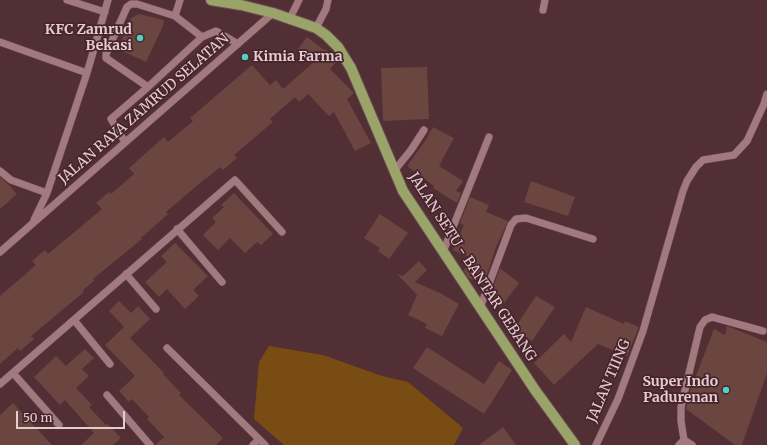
<!DOCTYPE html>
<html>
<head>
<meta charset="utf-8">
<style>
	body { margin:0 }
	#map { position:relative; width:767px; height:445px; overflow:hidden; background:#522f35; font-family:Merriweather,serif }
	canvas { display:block }
	.scale { position:absolute; left:16px; top:411px; width:109px; height:18px; box-sizing:border-box; border:2px solid #e4cccf; border-top:0; padding-left:5px; font-size:12px; line-height:14px; white-space:nowrap; color:#e4cccf; -webkit-text-stroke:3px #47242b; paint-order:stroke }
</style>
</head>
<body>
<div id="map">
<canvas width="767" height="445"></canvas>
<div class="scale">50 m</div>
</div>
<script>
const ctx = document.querySelector('canvas').getContext('2d');
ctx.lineJoin = 'round';
function paint(path, color) {
  ctx.fillStyle = color;
  ctx.fill(path, 'evenodd');
}
function shape(rows) {
  const path = new Path2D();
  for (const r of rows) {
    path.moveTo(r[0], r[1]);
    for (let i = 2; i < r.length; i += 2) path.lineTo(r[i], r[i + 1]);
  }
  return path;
}
function strokePath(path, color, width, dash) {
  ctx.strokeStyle = color;
  ctx.lineWidth = width;
  ctx.lineCap = dash ? 'butt' : 'round';
  ctx.setLineDash(dash || []);
  ctx.stroke(path);
}
function label(font, color, halo, rows, align = 'center') {
  ctx.font = font + ' Merriweather,serif';
  ctx.lineWidth = 3.5;
  ctx.setLineDash([]);
  ctx.textBaseline = 'middle';
  ctx.strokeStyle = halo;
  ctx.fillStyle = color;
  for (const [text, x, y, turn = 0] of rows) {
    ctx.save();
    ctx.translate(x, y);
    ctx.rotate((+turn || 0) * Math.PI / 180);
    ctx.textAlign = isNaN(turn) ? turn : align;
    if (halo) ctx.strokeText(text, 0, 0);
    ctx.fillText(text, 0, 0);
    ctx.restore();
  }
}
paint(shape([
	[269,346,323,355,382,376,408,382,463,428,454,445,284,445,254,419,259,362]
]), '#784c12');
paint(shape([
	[139,14,164,20,163,26,146,62,118,49,131,18],
	[307,37,324,50,325,49,338,60,330,69,354,93,347,99,371,143,355,151,334,112,329,116,308,94,299,102,295,97,270,119,273,122,234,155,237,158,223,170,220,167,207,178,206,178,166,212,168,214,141,238,142,239,93,279,94,281,83,290,84,292,31,336,34,339,20,351,18,348,0,364,0,296,36,265,32,261,45,250,48,254,102,209,96,203,109,192,111,194,134,174,129,168,164,137,168,142,193,121,190,118,252,65,270,85,276,80,283,89,315,61,298,49],
	[427,67,429,119,383,121,381,68],
	[433,127,454,138,439,166,463,181,456,191,461,193,457,203,433,188,434,186,407,166,425,141],
	[0,177,9,185,17,194,0,209],
	[531,181,575,197,568,216,524,202],
	[234,193,273,234,261,245,257,242,245,253,230,238,218,250,203,235,216,222,212,218,224,207,221,205],
	[470,197,489,205,486,212,508,221,496,247,484,284,468,278,464,271,469,257,453,250,464,225,460,223],
	[380,214,408,233,389,259,378,251,380,248,364,238],
	[175,243,208,276,193,290,199,296,185,309,167,289,159,297,145,282,167,262,161,256],
	[419,261,427,270,415,282,440,293,459,304,442,336,425,328,427,324,408,315,417,295,397,274,403,276],
	[500,268,519,283,501,307,489,298],
	[536,296,555,307,532,341,514,329],
	[119,301,131,313,138,306,150,319,130,338,164,373,163,374,181,393,179,395,223,438,216,445,155,445,164,437,147,419,149,417,132,399,129,402,119,391,135,376,105,345,124,327,109,311],
	[586,307,624,324,625,321,639,327,627,356,598,344,554,385,534,363,564,334,571,342],
	[727,326,767,342,767,373,742,445,735,445,686,409,690,391,714,329,725,335],
	[427,347,484,384,499,361,512,370,484,414,413,368],
	[85,349,94,358,82,369,89,376,76,388,92,405,89,407,106,425,108,424,121,438,113,445,81,445,94,433,65,400,60,405,34,377,56,356,66,366],
	[13,403,22,413,52,445,0,445,0,415],
	[503,427,516,445,479,445]
]), '#6b4540');
const minor = shape([
	[67,0,105,12],
	[543,10,545,0],
	[175,16,180,0],
	[290,18,299,0],
	[316,28,326,9,328,0],
	[0,42,87,73],
	[148,87,106,58,106,54,127,7,131,4,137,4,175,16,202,37],
	[125,142,111,119,148,87,202,37,216,31,238,44],
	[0,171,11,180,47,193],
	[394,171,411,150,424,130],
	[34,220,47,193,87,73,108,0],
	[177,229,222,282],
	[0,252,273,13],
	[443,252,489,137],
	[126,274,156,309],
	[480,308,511,225,516,219,526,218,593,239],
	[74,320,110,364],
	[167,348,259,439],
	[13,373,59,425],
	[0,384,235,180,282,232],
	[107,395,150,445],
	[684,440,692,445],
	[253,445,259,439,265,445],
	[596,445,618,399,643,331,683,191,687,181,696,167,703,160,734,155,747,141,764,104,767,94],
	[679,445,684,440,681,421,681,407,700,327,705,320,712,317,763,331]
]);
const major = shape([
	[211,0,241,5,273,13,316,28,326,35,338,47,351,68,403,191,535,390,575,445]
]);
strokePath(minor, '#6a4d52', 8);
strokePath(major, '#6a4d52', 12);
strokePath(minor, '#a2797f', 7);
strokePath(major, '#9aa469', 10);
for (const [x, y, r, color] of [
	[140,38,4,"#55cec5"],
	[245,57,4,"#55cec5"],
	[726,390,4,"#55cec5"]
]) {
  const dot = new Path2D();
  dot.arc(x, y, r, 0, 2 * Math.PI);
  ctx.fillStyle = color;
  ctx.fill(dot);
  strokePath(dot, '#47242b', 1.5);
}
label('bold 14px', '#e4cccf', '#47242b', [
	["KFC Zamrud",132,30],
	["Bekasi",132,46],
	["Kimia Farma",253,57,"left"],
	["Super Indo",718,382],
	["Padurenan",718,398]
], 'right');
label('14px', '#e4cccf', '#47242b', [
	["JALAN RAYA ZAMRUD SELATAN",144,109,-41],
	["JALAN SETU - BANTAR GEBANG",472,267,57],
	["JALAN TIING",609,381,-67]
]);
</script>
</body>
</html>
